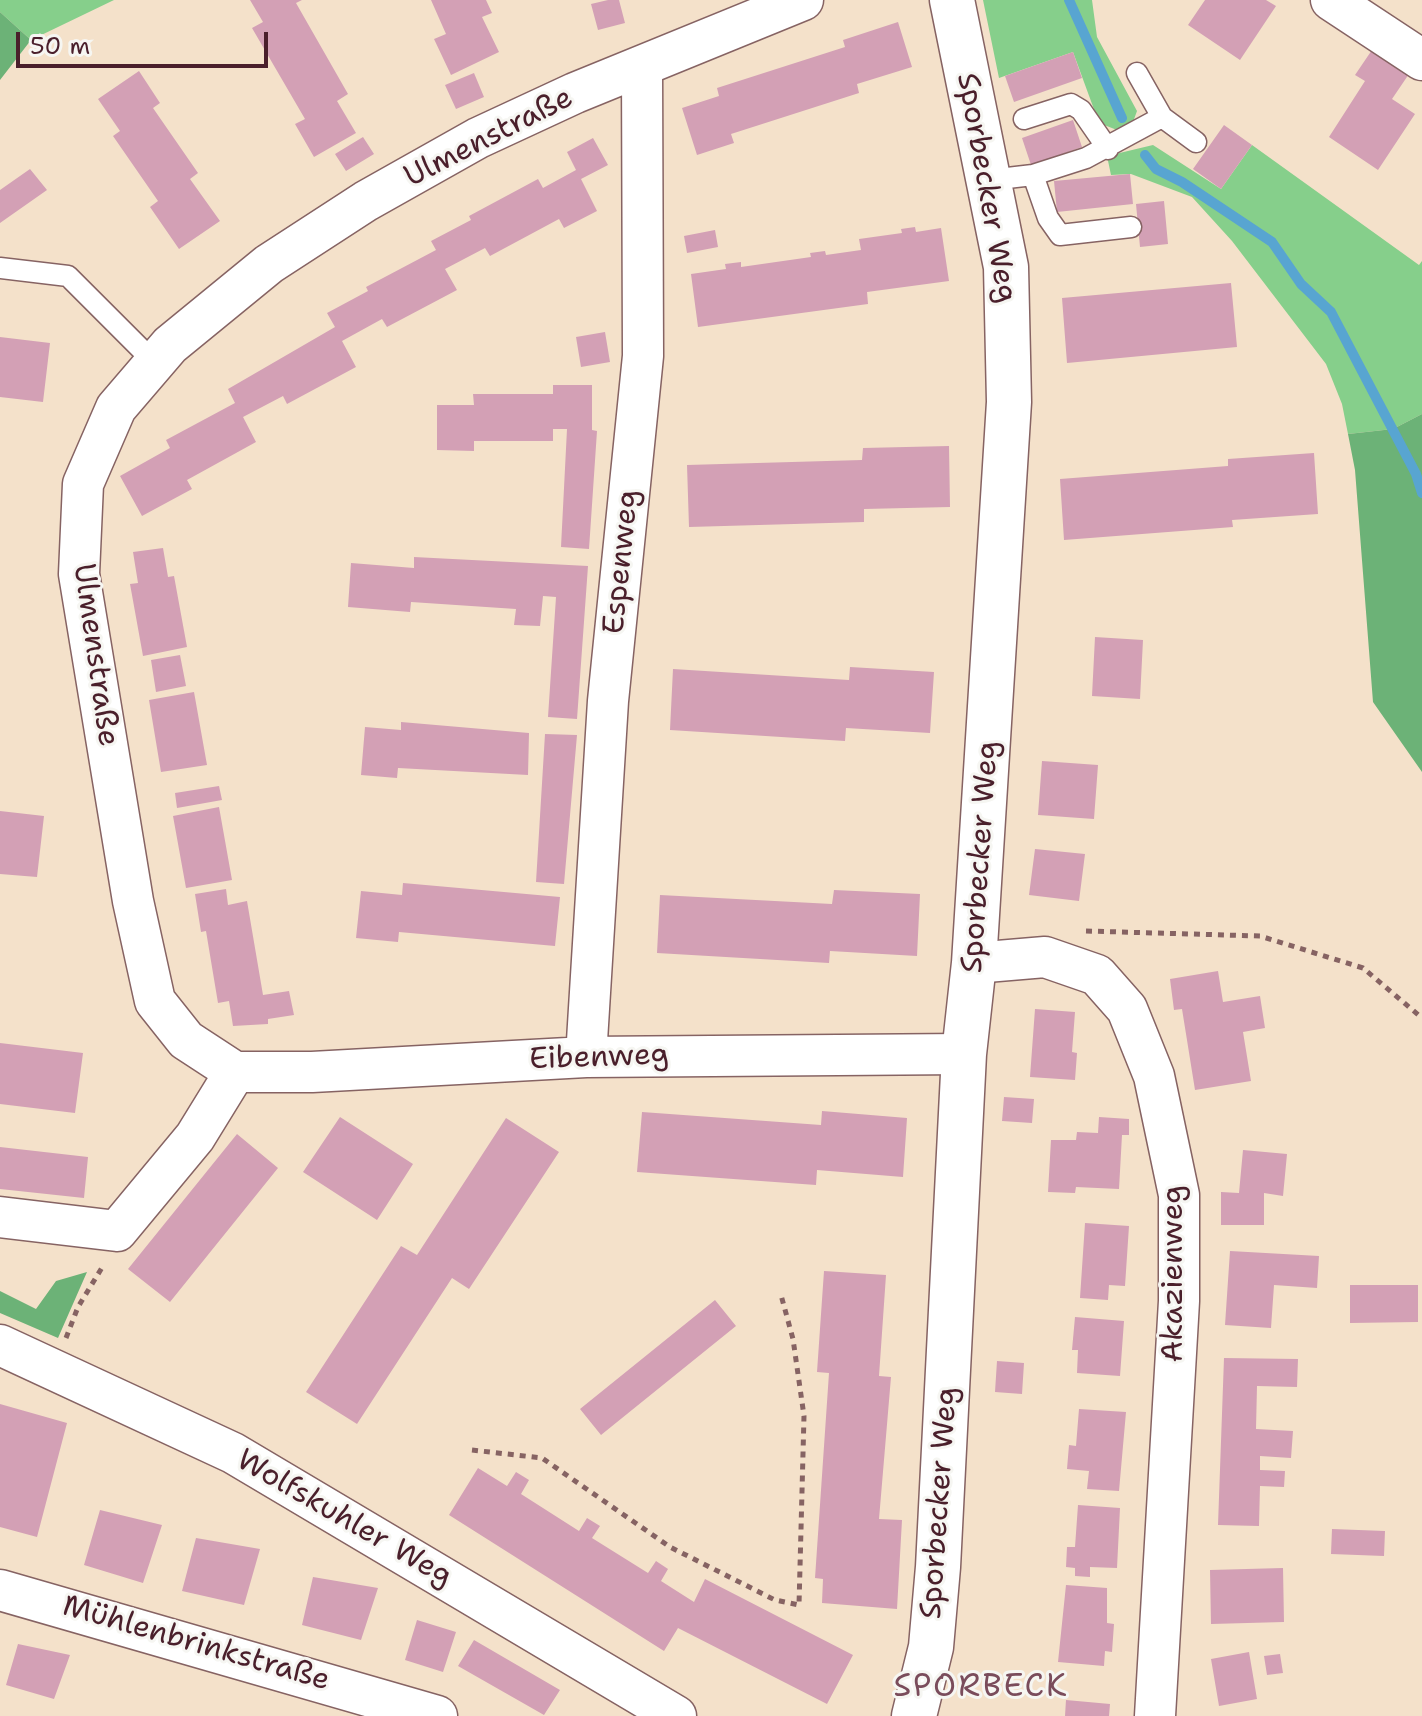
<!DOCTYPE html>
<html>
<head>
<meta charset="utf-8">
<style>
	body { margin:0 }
	#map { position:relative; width:1422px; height:1716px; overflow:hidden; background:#f4e1ca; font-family:"Shantell Sans",sans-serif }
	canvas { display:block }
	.scale { position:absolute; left:16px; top:32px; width:252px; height:36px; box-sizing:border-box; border:4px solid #4a1f2b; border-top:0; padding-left:10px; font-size:24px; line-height:28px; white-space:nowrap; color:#4a1f2b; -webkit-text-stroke:6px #f6f6f2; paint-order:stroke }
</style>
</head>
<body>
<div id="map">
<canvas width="1422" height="1716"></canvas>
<div class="scale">50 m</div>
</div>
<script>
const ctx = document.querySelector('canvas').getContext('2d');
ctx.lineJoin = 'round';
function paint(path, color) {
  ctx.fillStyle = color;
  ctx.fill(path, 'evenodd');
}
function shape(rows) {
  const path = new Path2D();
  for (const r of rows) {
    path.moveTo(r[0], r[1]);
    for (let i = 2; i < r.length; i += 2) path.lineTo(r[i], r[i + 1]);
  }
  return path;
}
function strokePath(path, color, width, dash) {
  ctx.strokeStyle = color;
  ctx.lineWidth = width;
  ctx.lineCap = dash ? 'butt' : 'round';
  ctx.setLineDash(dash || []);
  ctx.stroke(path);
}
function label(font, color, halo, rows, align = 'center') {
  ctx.font = font + ' "Shantell Sans",sans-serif';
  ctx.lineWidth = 6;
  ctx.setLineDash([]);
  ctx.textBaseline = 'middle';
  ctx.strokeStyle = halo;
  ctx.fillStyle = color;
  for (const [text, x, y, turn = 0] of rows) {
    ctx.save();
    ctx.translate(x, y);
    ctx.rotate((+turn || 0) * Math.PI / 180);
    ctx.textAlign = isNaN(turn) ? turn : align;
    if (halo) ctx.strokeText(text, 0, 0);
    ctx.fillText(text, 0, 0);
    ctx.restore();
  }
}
paint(shape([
	[0,0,114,0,31,40,0,12],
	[983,0,1092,0,1097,37,1137,111,1133,122,1117,130,1099,123,1073,52,999,78],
	[1153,145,1221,189,1252,145,1419,265,1422,261,1422,414,1393,429,1348,434,1342,404,1326,364,1232,241,1192,197,1131,174,1111,175,1107,156]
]), '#86cf8b');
paint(shape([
	[0,12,31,40,0,80],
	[1422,414,1422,772,1373,702,1355,470,1348,434,1393,429],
	[87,1272,58,1338,0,1313,0,1291,36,1309,56,1281]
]), '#6cb277');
strokePath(shape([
	[1069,0,1122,118],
	[1145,155,1156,169,1182,182,1272,242,1301,284,1331,312,1416,474,1422,493]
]), '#58a5d1', 10);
paint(shape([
	[250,0,302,0,296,3,348,94,337,101,356,133,314,157,295,124,305,119,252,28,263,22],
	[431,0,486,0,492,13,482,17,499,52,451,75,434,39,446,34],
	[608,0,619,0,625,23,598,30,591,4],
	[1205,0,1266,0,1276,6,1240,60,1188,25],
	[898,22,912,67,857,84,859,93,731,134,734,143,697,155,682,108,719,96,717,88,845,47,843,40],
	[1374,47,1411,71,1392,99,1415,114,1378,170,1329,137,1365,81,1355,75],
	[1073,52,1082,78,1014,102,1005,76],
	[139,71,160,103,153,108,198,173,190,179,220,221,179,249,150,207,158,201,113,136,120,131,98,99],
	[474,73,484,97,456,109,445,85],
	[1073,120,1082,147,1031,165,1022,138],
	[1224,125,1252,145,1221,189,1193,169],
	[363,137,374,154,346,171,335,154],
	[593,138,608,165,581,179,597,211,564,228,559,219,490,256,485,248,445,269,457,290,387,327,382,319,342,341,356,367,287,404,283,396,243,417,256,442,187,480,192,489,142,516,120,476,170,448,166,440,235,403,228,389,335,327,327,313,368,291,366,287,436,250,431,241,471,220,469,216,538,179,543,188,576,170,567,152],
	[30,169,47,190,0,223,0,190],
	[1130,174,1133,204,1057,212,1054,181],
	[1164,201,1168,244,1140,247,1136,204],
	[915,227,916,232,941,228,949,281,867,292,868,304,698,327,691,274,726,269,725,264,741,262,741,267,811,257,810,253,825,251,826,255,861,250,859,239,902,233,901,229],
	[715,230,718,247,687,253,684,236],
	[1231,283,1237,347,1067,363,1062,298],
	[605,332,610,362,581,367,576,337],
	[0,337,50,343,43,402,0,397],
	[553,385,592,385,592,430,597,431,589,549,561,547,567,429,553,429,553,441,474,441,474,451,437,450,437,405,474,405,473,394,553,394],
	[949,446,950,507,864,509,864,522,689,527,687,465,862,460,863,448],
	[1314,453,1318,514,1232,520,1233,527,1064,540,1060,479,1228,466,1228,459],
	[163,548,168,577,174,576,187,647,143,656,130,584,138,583,133,552],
	[414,557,588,566,577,719,548,717,556,597,543,596,540,626,514,625,516,609,411,602,410,612,348,607,351,563,414,568],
	[1095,637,1143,640,1140,699,1092,696],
	[180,655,186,686,156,692,151,660],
	[850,667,934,672,930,733,846,728,845,741,670,730,673,669,849,680],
	[194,692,207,765,161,772,149,700],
	[401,722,529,733,528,775,398,768,397,778,361,775,365,727,401,730],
	[545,734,577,735,564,884,536,882],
	[1042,761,1098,765,1094,819,1038,815],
	[219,786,222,800,177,808,175,793],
	[219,807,232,880,186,888,173,816],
	[0,811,44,816,37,877,0,874],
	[1035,849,1085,854,1079,901,1029,895],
	[403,883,560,897,555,946,399,932,398,942,356,938,361,891,402,895],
	[226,889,228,905,247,901,263,995,289,991,294,1015,268,1019,268,1024,233,1026,229,1001,218,1003,206,931,201,932,195,894],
	[834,890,920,894,917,956,830,951,829,963,657,953,660,895,832,904],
	[1218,971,1223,1002,1260,996,1265,1028,1243,1032,1251,1081,1195,1090,1182,1009,1174,1010,1170,979],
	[1035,1009,1075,1012,1072,1052,1077,1053,1075,1080,1030,1077],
	[0,1043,83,1053,75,1113,0,1104],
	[1004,1097,1034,1099,1032,1123,1002,1121],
	[822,1111,907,1118,903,1177,817,1170,816,1185,637,1172,642,1112,821,1125],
	[340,1117,413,1164,377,1220,303,1172],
	[1099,1117,1129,1119,1129,1135,1122,1135,1119,1189,1076,1187,1075,1193,1048,1192,1051,1140,1076,1140,1077,1132,1098,1133],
	[506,1118,559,1152,469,1289,452,1278,357,1424,306,1392,401,1246,417,1255],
	[237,1134,278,1168,170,1302,128,1269],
	[0,1147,88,1157,84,1198,0,1189],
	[1243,1150,1287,1154,1283,1196,1264,1193,1264,1225,1221,1225,1221,1192,1239,1193],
	[1085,1223,1129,1226,1125,1286,1109,1285,1108,1300,1080,1298],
	[1230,1251,1319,1256,1317,1288,1274,1285,1271,1328,1225,1325],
	[824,1271,886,1275,879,1376,891,1377,879,1519,902,1520,897,1609,822,1603,823,1579,815,1578,829,1373,817,1372],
	[1350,1285,1418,1285,1418,1322,1350,1323],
	[715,1300,736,1326,601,1435,580,1409],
	[1075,1317,1124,1321,1120,1376,1077,1373,1078,1350,1072,1350],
	[1224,1358,1298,1359,1297,1387,1257,1386,1256,1429,1293,1431,1291,1458,1260,1456,1260,1470,1285,1471,1284,1487,1260,1486,1259,1526,1218,1525],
	[997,1361,1024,1363,1022,1394,995,1392],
	[0,1404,67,1423,37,1537,0,1527],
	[1079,1409,1126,1412,1119,1491,1087,1489,1089,1471,1067,1469,1069,1445,1076,1446],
	[478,1468,507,1486,516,1472,529,1480,521,1494,579,1531,587,1518,600,1526,592,1538,648,1573,656,1561,668,1569,661,1581,694,1602,705,1579,853,1655,827,1704,678,1628,664,1651,449,1515],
	[1078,1505,1120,1508,1117,1568,1090,1567,1090,1577,1075,1576,1075,1568,1066,1567,1067,1547,1075,1547],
	[100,1510,162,1525,143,1583,84,1565],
	[1332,1529,1385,1531,1384,1556,1331,1554],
	[196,1538,260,1549,244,1605,182,1591],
	[1283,1568,1284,1622,1211,1624,1210,1570],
	[313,1577,378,1588,361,1640,302,1625],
	[1066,1585,1107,1588,1107,1623,1114,1624,1112,1652,1105,1651,1104,1666,1058,1662],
	[417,1620,456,1632,443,1672,405,1660],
	[474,1640,560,1690,544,1715,458,1666],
	[18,1644,70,1655,54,1699,6,1685],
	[1249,1652,1257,1699,1219,1706,1211,1659],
	[1280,1654,1283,1673,1267,1675,1264,1656],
	[1066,1700,1110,1704,1109,1716,1065,1716]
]), '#d3a0b5');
const service = shape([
	[1137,73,1162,117,1196,142],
	[1024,119,1071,104,1081,110,1108,149],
	[1033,175,1048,218,1060,235,1131,227],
	[990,180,1033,175,1086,158,1162,117],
	[0,268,68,276,155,363]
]);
const minor = shape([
	[803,0,575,93,478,138,366,201,269,264,170,345,116,408,83,484,79,574,133,901,155,1001,186,1040,235,1072,312,1072,586,1057,964,1054],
	[1331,0,1422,60],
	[974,963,1045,957,1097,975,1127,1009,1154,1076,1179,1195,1179,1301,1155,1716],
	[586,1057,608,701,643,356,642,67],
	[0,1217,117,1231,195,1137,235,1072],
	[0,1345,233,1453,676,1716],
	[0,1590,437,1716]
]);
const tertiary = shape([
	[914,1716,931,1647,938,1567,964,1054,974,963,1009,402,1006,267,952,0]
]);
strokePath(service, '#866363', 23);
strokePath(minor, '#866363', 43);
strokePath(tertiary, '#866363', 47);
strokePath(shape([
	[1086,931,1260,936,1363,968,1422,1018],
	[66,1338,78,1307,103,1266],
	[472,1450,542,1458,670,1547,775,1600,799,1605,804,1416,793,1339,781,1295]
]), '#866363', 5, [6, 6]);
strokePath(service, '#fff', 20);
strokePath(minor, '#fff', 40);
strokePath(tertiary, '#fff', 44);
label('30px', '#4a1f2b', '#f6f6f2', [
	["Ulmenstraße",489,138,-27],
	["Sporbecker Weg",986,188,80],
	["Espenweg",622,562,-84],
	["Ulmenstraße",95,655,82],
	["Sporbecker Weg",981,857,-86],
	["Eibenweg",599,1058,-2],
	["Akazienweg",1174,1274,-90],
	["Sporbecker Weg",940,1503,-86],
	["Wolfskuhler Weg",344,1519,30],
	["Mühlenbrinkstraße",196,1644,16]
]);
ctx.letterSpacing = '2px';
label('32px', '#7a4c5b', '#f6f6f2', [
	["SPORBECK",981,1688]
]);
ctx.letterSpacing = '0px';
</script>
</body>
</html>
